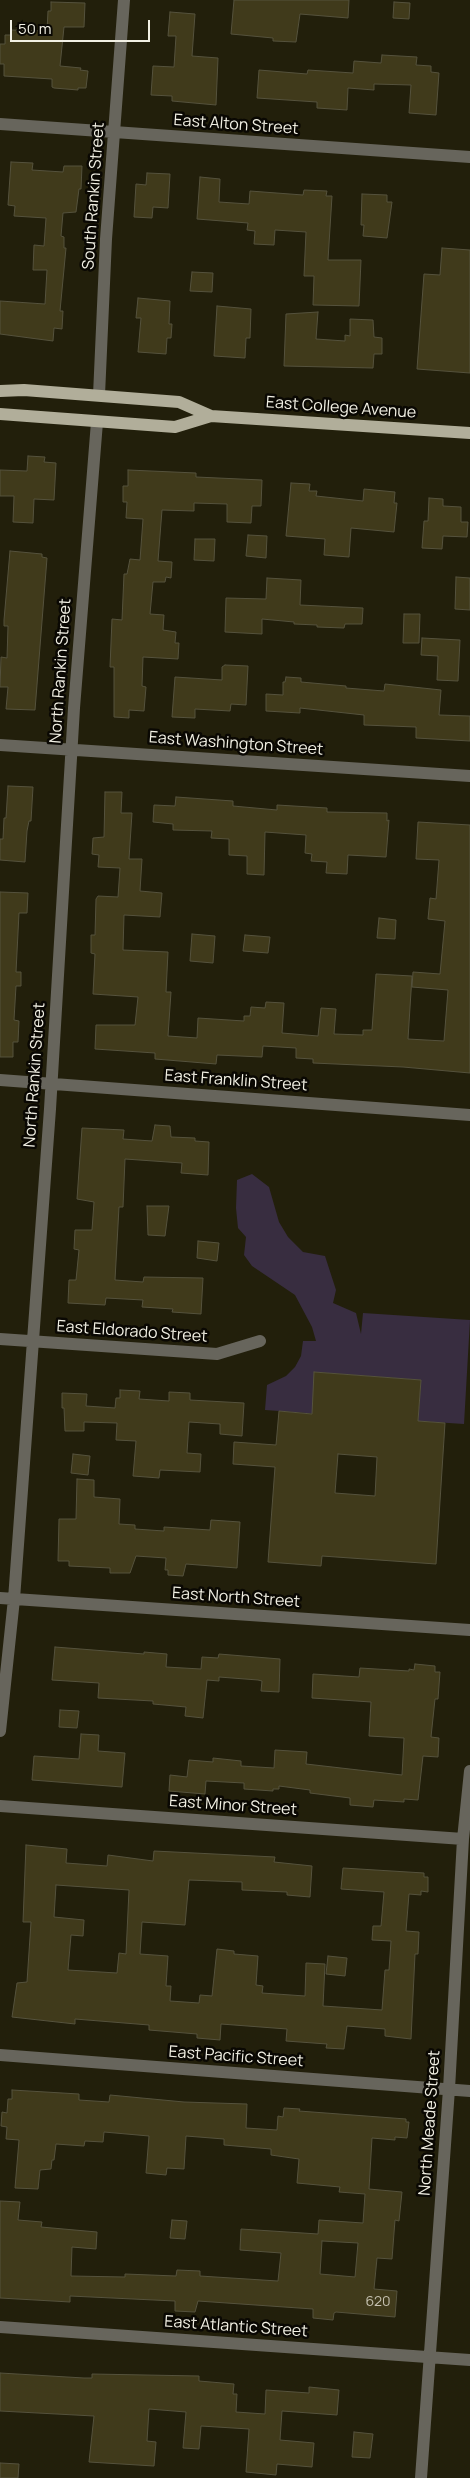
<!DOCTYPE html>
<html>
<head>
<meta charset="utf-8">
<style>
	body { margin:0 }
	#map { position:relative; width:470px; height:2478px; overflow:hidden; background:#221f0b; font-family:Manrope,sans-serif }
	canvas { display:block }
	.scale { position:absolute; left:10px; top:20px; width:140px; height:22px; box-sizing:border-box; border:2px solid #f2f0e4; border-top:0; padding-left:6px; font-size:15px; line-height:18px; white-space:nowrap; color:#f2f0e4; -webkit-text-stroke:4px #0a0803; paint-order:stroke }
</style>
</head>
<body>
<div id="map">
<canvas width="470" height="2478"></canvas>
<div class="scale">50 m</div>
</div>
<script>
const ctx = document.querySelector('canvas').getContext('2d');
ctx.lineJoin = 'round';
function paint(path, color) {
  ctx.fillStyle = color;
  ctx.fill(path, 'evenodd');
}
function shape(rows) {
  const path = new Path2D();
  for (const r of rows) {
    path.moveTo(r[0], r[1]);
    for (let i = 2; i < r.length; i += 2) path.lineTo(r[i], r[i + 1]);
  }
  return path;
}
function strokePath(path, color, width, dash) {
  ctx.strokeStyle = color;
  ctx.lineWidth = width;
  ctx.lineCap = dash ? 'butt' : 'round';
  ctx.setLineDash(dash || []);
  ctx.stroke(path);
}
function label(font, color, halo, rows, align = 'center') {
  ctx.font = font + ' Manrope,sans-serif';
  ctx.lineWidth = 5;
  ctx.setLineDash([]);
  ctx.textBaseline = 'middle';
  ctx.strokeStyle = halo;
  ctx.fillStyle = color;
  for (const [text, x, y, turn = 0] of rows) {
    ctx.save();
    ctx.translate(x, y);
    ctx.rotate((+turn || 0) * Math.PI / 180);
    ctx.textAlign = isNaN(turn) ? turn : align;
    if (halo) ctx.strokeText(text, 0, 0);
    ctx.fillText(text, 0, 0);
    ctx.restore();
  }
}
paint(shape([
	[252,1174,269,1187,279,1222,288,1237,303,1252,325,1256,336,1290,333,1303,356,1313,361,1334,363,1313,470,1320,464,1424,418,1421,421,1380,315,1372,320,1414,265,1410,267,1385,286,1376,295,1367,301,1356,303,1341,316,1341,312,1327,295,1295,252,1266,244,1255,246,1237,238,1228,236,1208,237,1180]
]), '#382d40');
const building = shape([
	[234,0,349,0,348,18,300,14,296,42,273,41,273,38,231,34,234,0],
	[51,2,85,3,84,27,64,27,60,66,81,68,80,70,88,71,86,88,78,88,78,90,54,88,52,87,52,79,4,76,4,64,0,64,0,44,5,44,5,35,11,35,11,30,47,31,48,11,51,11,51,2],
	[394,2,410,3,409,19,393,18,394,2],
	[170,12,195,14,192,56,218,58,216,105,172,101,172,96,151,95,153,66,174,67,176,36,168,36,170,12],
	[382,55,417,57,416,65,431,66,431,72,439,73,436,115,409,113,411,85,374,84,374,90,348,88,347,110,317,108,317,102,257,98,259,70,307,74,308,70,353,73,354,61,381,63,382,55],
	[11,162,33,163,32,170,63,172,64,166,82,166,81,189,79,189,76,212,63,213,61,236,64,237,64,248,66,248,60,311,63,311,62,329,54,328,53,341,0,334,0,301,45,304,47,270,33,270,34,245,44,246,46,218,14,216,15,206,8,205,11,162],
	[147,173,170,174,168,208,153,207,152,218,134,217,136,184,146,185,147,173],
	[200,177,220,179,219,202,249,204,250,191,303,195,304,190,327,191,326,196,332,196,328,260,361,260,359,306,313,305,314,276,304,276,306,232,275,230,274,245,254,244,255,231,247,230,248,223,197,219,200,177],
	[362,194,387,195,387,202,392,202,387,238,363,236,364,225,361,225,362,194],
	[442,248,470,250,470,373,417,369,424,274,440,275,442,248],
	[192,272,213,273,212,292,190,291,192,272],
	[138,298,170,301,169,324,172,324,171,338,167,338,166,354,138,352,141,318,136,318,138,298],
	[217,306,251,309,250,338,246,338,245,358,214,356,217,306],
	[318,312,316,339,345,341,345,335,350,336,350,319,373,320,374,337,382,338,382,354,374,354,373,368,284,366,286,314,318,312],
	[28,456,45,457,44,462,56,463,54,500,34,499,33,523,13,522,14,496,0,496,0,470,27,471,28,456],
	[128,470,196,473,196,477,262,480,261,506,252,506,251,523,227,522,227,504,194,503,194,511,162,510,158,561,172,562,171,578,166,577,165,582,153,582,150,614,164,615,163,630,176,632,175,643,179,643,178,659,143,657,142,686,146,687,144,711,129,710,129,718,114,717,114,667,110,667,112,619,122,620,124,574,127,574,130,559,140,560,143,519,126,518,127,502,123,502,123,486,128,486,128,470],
	[291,483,310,484,309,491,317,491,316,496,363,501,364,489,395,492,394,503,397,503,394,532,351,528,349,557,324,555,325,539,286,536,291,483],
	[429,498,443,499,443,506,461,507,461,522,468,522,467,537,443,536,442,549,422,548,424,521,428,521,429,498],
	[248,535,267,536,266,558,246,556,248,535],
	[195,539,215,539,214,561,194,560,195,539],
	[10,551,42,554,42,557,47,558,35,710,6,709,8,687,0,687,1,657,7,658,8,626,4,626,4,620,10,551],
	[456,577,470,578,470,610,455,609,456,577],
	[267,578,301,580,300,605,363,608,362,624,345,624,344,628,317,627,317,625,294,624,294,622,262,619,262,634,225,632,226,598,266,599,267,578],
	[404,614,420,614,419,643,403,643,404,614],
	[422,638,460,640,458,681,437,680,438,656,421,655,422,638],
	[225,665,248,666,246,705,231,704,230,711,195,709,195,718,172,717,175,677,222,680,222,667,225,665],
	[286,677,301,678,301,682,346,686,346,688,384,691,385,684,441,690,439,715,470,716,470,741,416,738,416,727,364,725,364,715,300,708,300,713,266,711,266,694,283,695,283,682,285,682,286,677],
	[8,786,33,787,31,821,29,821,27,831,25,862,0,860,0,839,3,839,4,818,6,818,8,786],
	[105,792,122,792,121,813,132,813,129,859,142,859,140,891,162,893,160,917,124,915,123,950,168,952,166,992,171,992,168,1036,197,1038,198,1018,244,1021,244,1016,250,1016,251,1007,265,1008,266,1002,284,1003,282,1033,318,1036,321,1008,336,1009,334,1034,363,1035,363,1030,372,1030,376,974,412,976,408,1039,444,1041,448,990,412,987,413,972,440,974,445,921,428,919,430,898,436,899,439,860,416,859,418,822,470,825,470,1073,403,1067,313,1063,313,1059,296,1058,296,1048,263,1046,262,1057,217,1055,216,1064,155,1059,155,1053,95,1049,96,1025,135,1025,138,997,93,994,95,954,91,953,91,935,95,935,96,899,98,896,118,897,120,868,98,867,99,855,92,854,93,838,104,837,105,792],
	[176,797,233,801,233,806,277,810,277,805,327,808,327,812,387,813,387,821,389,820,386,857,348,855,347,874,326,873,327,862,311,861,312,854,305,853,306,835,265,832,264,875,247,874,247,856,229,855,229,839,211,838,212,831,173,830,173,824,153,822,154,805,175,806,176,797],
	[0,892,28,893,27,913,19,913,16,972,21,972,21,986,16,986,14,1020,19,1021,18,1042,13,1042,13,1057,0,1057,0,892],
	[379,918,396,920,395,939,377,938,379,918],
	[192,934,215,936,213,963,190,961,192,934],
	[245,935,270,937,268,953,243,951,245,935],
	[155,1125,170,1126,171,1137,195,1138,195,1141,209,1142,208,1175,181,1173,182,1163,125,1159,123,1207,119,1207,115,1280,143,1282,144,1277,203,1278,201,1314,172,1312,173,1309,142,1307,143,1300,106,1298,105,1305,68,1303,69,1280,76,1280,79,1250,74,1249,75,1230,92,1230,94,1202,77,1199,82,1128,124,1130,123,1139,152,1141,155,1125],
	[147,1206,169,1206,165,1236,148,1235,147,1206],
	[198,1241,219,1243,217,1261,197,1258,198,1241],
	[314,1372,421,1380,418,1421,445,1423,436,1564,322,1556,321,1566,268,1562,275,1467,233,1464,234,1442,276,1445,279,1411,312,1414,314,1372],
	[338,1454,377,1457,375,1496,335,1493,338,1454],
	[120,1390,140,1391,139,1399,169,1401,169,1392,190,1393,190,1400,244,1403,242,1436,220,1434,220,1424,189,1422,187,1453,201,1454,200,1472,160,1470,159,1478,133,1476,136,1441,116,1440,117,1423,84,1422,84,1431,65,1431,64,1408,62,1408,62,1393,87,1394,86,1406,115,1408,116,1398,120,1398,120,1390],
	[73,1454,90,1456,88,1475,71,1473,73,1454],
	[77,1479,94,1480,94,1497,120,1499,119,1524,135,1525,135,1529,164,1531,164,1527,210,1530,211,1520,240,1522,237,1568,186,1564,183,1576,168,1575,168,1570,165,1570,166,1558,136,1556,130,1573,110,1573,110,1568,69,1566,69,1561,58,1561,59,1519,76,1519,77,1479],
	[55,1647,144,1654,144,1652,167,1654,166,1667,201,1669,202,1657,218,1658,219,1654,280,1659,279,1692,261,1691,262,1681,258,1680,219,1677,219,1681,207,1680,203,1718,185,1716,186,1707,153,1704,153,1701,98,1698,99,1683,52,1680,55,1647],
	[415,1664,435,1666,435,1672,440,1672,438,1699,435,1699,431,1737,439,1738,438,1757,423,1756,418,1800,404,1799,404,1802,374,1800,373,1807,350,1805,350,1798,310,1793,310,1790,279,1786,279,1789,273,1789,273,1791,244,1789,244,1783,206,1781,205,1794,169,1791,170,1775,187,1777,189,1760,213,1762,213,1758,241,1761,241,1766,274,1768,275,1750,307,1752,306,1764,402,1775,404,1738,369,1736,371,1702,312,1698,313,1674,359,1677,360,1668,409,1671,409,1669,414,1670,415,1664],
	[60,1710,79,1711,77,1728,59,1727,60,1710],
	[81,1734,99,1735,98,1751,125,1753,122,1787,32,1780,34,1756,79,1759,81,1734],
	[26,1845,67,1849,66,1863,107,1866,108,1855,153,1861,154,1851,275,1857,274,1862,312,1866,310,1897,287,1895,287,1892,242,1890,242,1882,189,1880,185,1925,142,1922,140,1954,168,1956,166,1986,171,1986,170,2001,199,2003,200,1995,212,1996,217,1949,234,1951,234,1954,258,1956,256,1985,263,1986,262,1993,305,1996,306,1963,325,1964,323,2006,382,2010,385,1970,389,1970,391,1941,372,1940,373,1926,381,1926,384,1892,341,1889,343,1868,424,1873,424,1877,428,1877,428,1892,421,1891,421,1895,409,1894,406,1931,419,1932,418,1954,415,1954,411,2039,385,2036,385,2029,347,2026,344,2049,326,2048,327,2044,286,2041,287,2029,221,2024,220,2040,197,2038,197,2034,149,2030,149,2025,75,2019,75,2024,12,2017,17,1983,27,1982,31,1922,23,1922,26,1845],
	[56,1885,129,1890,126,1954,119,1953,117,1973,68,1970,71,1935,83,1936,84,1920,54,1917,56,1885],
	[328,1956,347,1958,345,1976,326,1974,328,1956],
	[12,2090,79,2094,79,2100,109,2102,110,2095,184,2102,247,2104,246,2128,277,2130,278,2116,283,2117,284,2108,300,2109,299,2111,406,2119,406,2122,409,2122,407,2138,395,2137,395,2140,372,2138,369,2189,402,2192,399,2221,395,2220,392,2259,377,2258,374,2289,397,2291,395,2317,336,2312,334,2313,333,2320,313,2318,313,2309,198,2301,195,2312,175,2311,175,2301,70,2296,70,2302,0,2298,0,2201,20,2202,18,2220,42,2222,41,2227,97,2232,96,2249,72,2247,71,2276,125,2277,125,2274,176,2276,177,2270,200,2271,200,2276,278,2281,281,2253,240,2250,241,2229,318,2234,319,2220,363,2223,365,2194,339,2192,340,2187,297,2183,299,2159,271,2155,271,2149,224,2145,224,2139,186,2136,184,2169,167,2168,166,2175,146,2173,149,2136,104,2132,103,2142,85,2141,84,2146,56,2144,54,2160,52,2160,51,2169,40,2170,38,2189,15,2188,19,2140,6,2139,7,2127,1,2126,2,2112,7,2113,8,2099,12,2099,12,2090],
	[322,2241,358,2243,355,2277,320,2274,322,2241],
	[172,2220,187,2221,185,2239,170,2238,172,2220],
	[0,2373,84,2378,92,2378,92,2374,199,2376,199,2381,234,2384,233,2394,237,2394,236,2412,265,2414,266,2390,309,2393,309,2387,339,2390,337,2415,282,2411,280,2440,314,2443,312,2467,277,2464,276,2475,246,2472,249,2429,201,2426,199,2449,183,2448,186,2412,149,2409,147,2441,156,2442,154,2466,89,2462,94,2416,0,2411,0,2373],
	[354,2432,373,2434,370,2458,352,2457,354,2432],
	[0,2463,19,2464,18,2478,0,2478,0,2463]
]);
paint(building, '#403a1b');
strokePath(building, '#55523d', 1);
strokePath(shape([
	[0,124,470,157],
	[99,395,106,239,124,0],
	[0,745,470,776],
	[0,1080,470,1115],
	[0,1339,217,1354,260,1341],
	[0,1598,470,1630],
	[0,1731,14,1599,50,1109,74,708,97,422],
	[0,1806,463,1839],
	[0,2055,470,2091],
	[0,2327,470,2360],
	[421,2478,449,2089,463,1839,470,1771]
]), '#67655c', 12);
strokePath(shape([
	[0,391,24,390,179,402,211,416],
	[0,414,175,427,211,416,470,433]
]), '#b1ae9a', 12);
label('14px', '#c6c2b2', null, [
	["620",378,2302]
]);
label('16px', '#f2f0e4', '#0a0803', [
	["East Alton Street",236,125,4],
	["South Rankin Street",94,196,-86],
	["East College Avenue",341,408,4],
	["North Rankin Street",61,671,-86],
	["East Washington Street",236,744,4],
	["North Rankin Street",35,1075,-86],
	["East Franklin Street",236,1081,4],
	["East Eldorado Street",132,1332,4],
	["East North Street",236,1598,4],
	["East Minor Street",233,1806,4],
	["East Pacific Street",236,2057,4],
	["North Meade Street",430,2123,-86],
	["East Atlantic Street",236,2327,4]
]);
</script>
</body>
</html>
